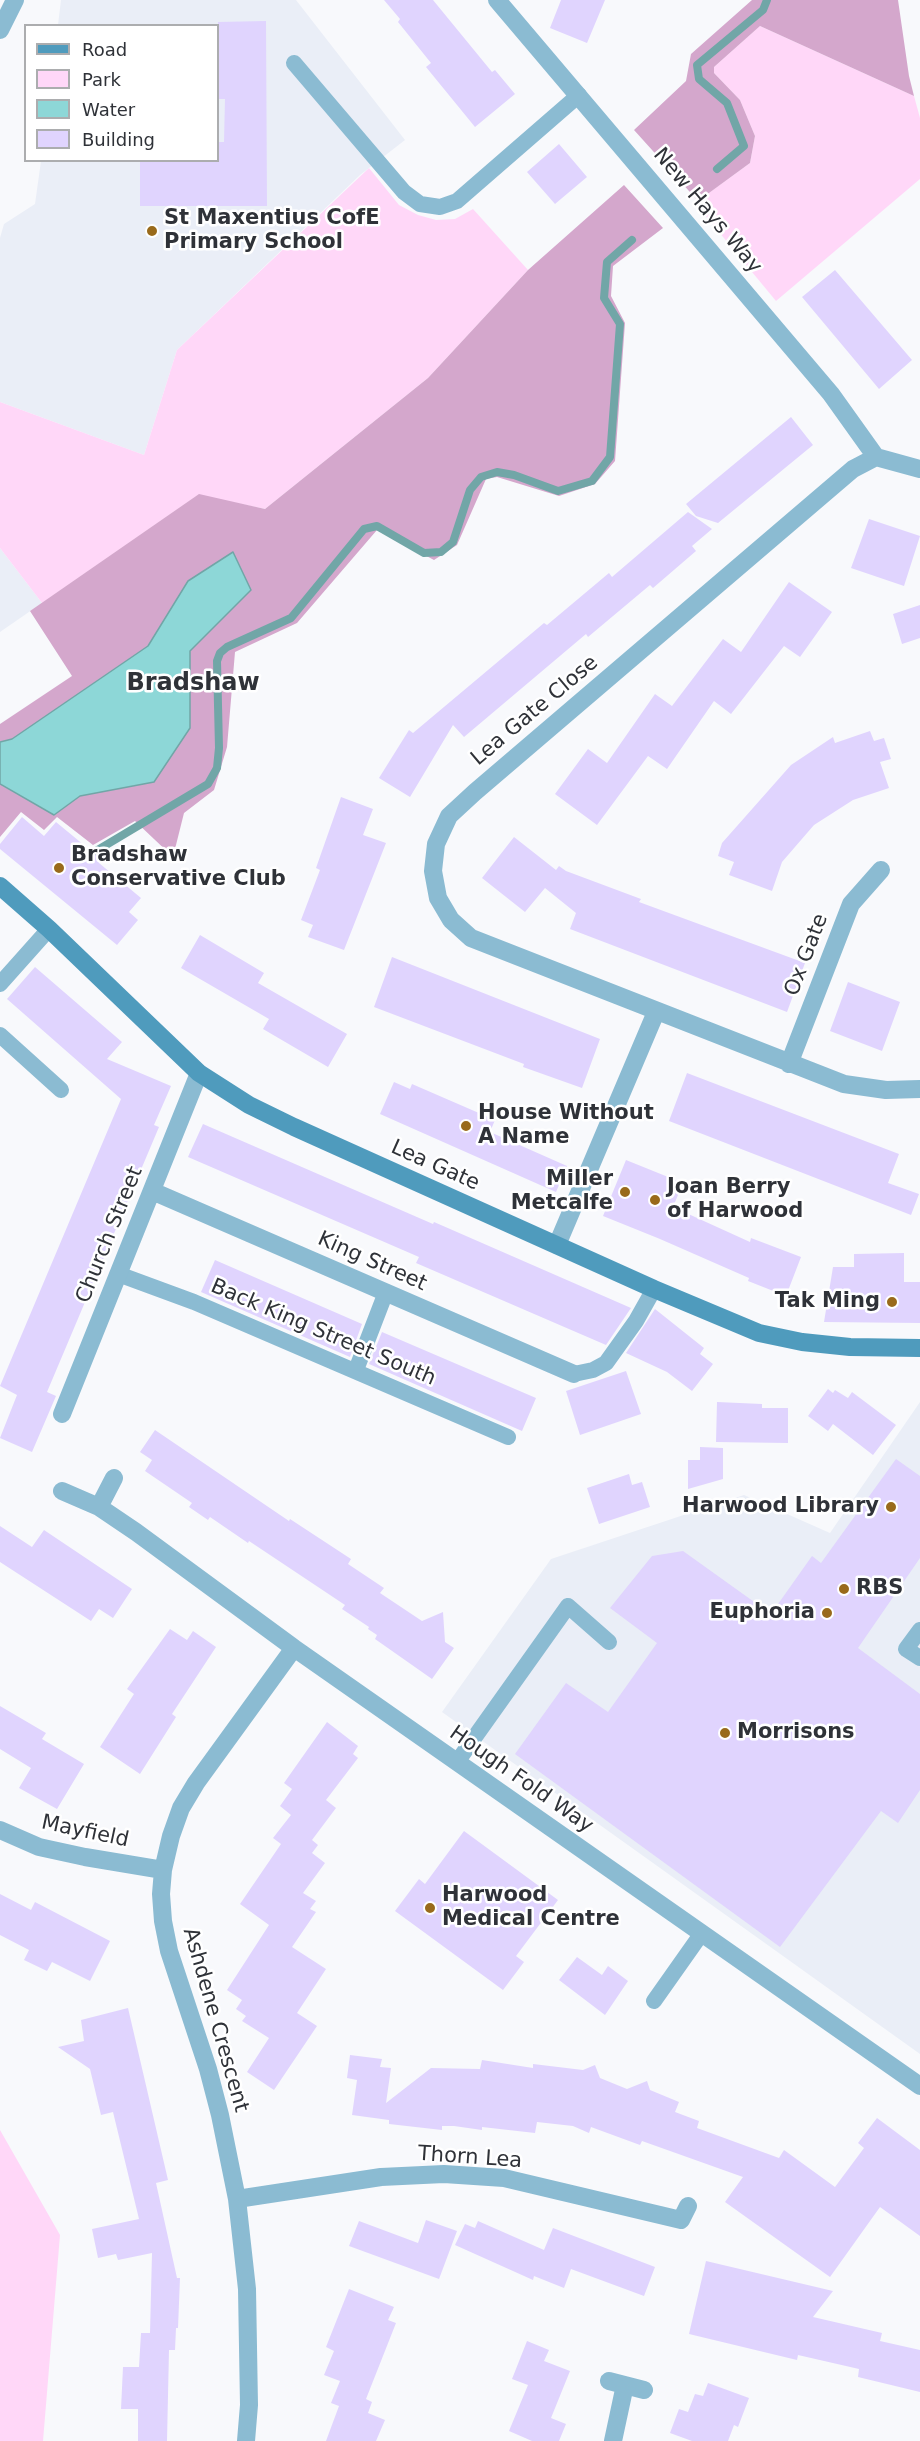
<!DOCTYPE html>
<html>
<head>
<meta charset="utf-8">
<style>
	body { margin:0 }
	#map { position:relative; width:920px; height:2441px; overflow:hidden; background:#f8f9fc; font-family:"DejaVu Sans",sans-serif }
	canvas { display:block }
	.legend { position:absolute; left:24px; top:24px; width:195px; height:138px; box-sizing:border-box; background:#fff; border:2px solid #acadaf; margin:0; padding:8px 10px; list-style:none; font-size:18px; color:#2f3238 }
	.legend li { display:flex; align-items:center; gap:12px; height:30px }
	.legend b { width:30px; border:2px solid #acadaf }
</style>
</head>
<body>
<div id="map">
<canvas width="920" height="2441"></canvas>
<ul class="legend">
<li><b style="height:8px;background:#4f9bbd"></b>Road</li>
<li><b style="height:16px;background:#ffd7f8"></b>Park</li>
<li><b style="height:16px;background:#8dd7d7"></b>Water</li>
<li><b style="height:16px;background:#e0d4fe"></b>Building</li>
</ul>
</div>
<script>
const ctx = document.querySelector('canvas').getContext('2d');
ctx.lineJoin = 'round';
function paint(path, color) {
  ctx.fillStyle = color;
  ctx.fill(path, 'evenodd');
}
function shape(rows) {
  const path = new Path2D();
  for (const r of rows) {
    path.moveTo(r[0], r[1]);
    for (let i = 2; i < r.length; i += 2) path.lineTo(r[i], r[i + 1]);
  }
  return path;
}
function strokePath(path, color, width, dash) {
  ctx.strokeStyle = color;
  ctx.lineWidth = width;
  ctx.lineCap = dash ? 'butt' : 'round';
  ctx.setLineDash(dash || []);
  ctx.stroke(path);
}
function label(font, color, halo, rows, align = 'center') {
  ctx.font = font + ' "DejaVu Sans",sans-serif';
  ctx.lineWidth = 5;
  ctx.setLineDash([]);
  ctx.textBaseline = 'middle';
  ctx.strokeStyle = halo;
  ctx.fillStyle = color;
  for (const [text, x, y, turn = 0] of rows) {
    ctx.save();
    ctx.translate(x, y);
    ctx.rotate((+turn || 0) * Math.PI / 180);
    ctx.textAlign = isNaN(turn) ? turn : align;
    if (halo) ctx.strokeText(text, 0, 0);
    ctx.fillText(text, 0, 0);
    ctx.restore();
  }
}
paint(shape([
	[61,0,296,0,405,140,360,175,177,350,144,455,0,402,0,238,4,224,35,204,41,161,218,160,218,26,58,25],
	[0,548,42,603,0,632],
	[920,1402,920,2054,442,1712,551,1559,744,1495,830,1533]
]), '#eaeef7');
paint(shape([
	[760,26,914,96,920,118,920,179,776,301,695,203,750,163,755,136,740,100,714,73,714,67],
	[369,168,399,205,418,215,436,220,455,219,473,209,528,270,428,378,265,509,198,495,42,603,0,548,0,402,144,455,177,350],
	[0,2130,60,2235,43,2441,0,2441]
]), '#ffd7f8');
paint(shape([
	[752,0,898,0,909,76,914,96,760,26,714,67,714,73,740,100,755,136,750,163,698,201,634,130,686,81,691,54],
	[624,185,663,228,613,266,611,296,625,323,615,461,595,484,559,496,497,477,486,479,457,545,434,560,377,530,297,623,235,652,227,747,214,790,184,813,173,857,135,821,93,845,57,817,44,830,21,812,0,837,0,784,54,815,80,796,154,782,190,728,190,651,251,590,232,553,188,581,148,646,12,739,0,742,0,724,72,676,30,611,199,494,265,509,428,378,528,270]
]), '#d4a7cc');
const water = shape([
	[233,552,251,590,190,651,190,728,154,782,80,796,54,815,0,784,0,742,12,739,148,646,188,581,233,552]
]);
paint(water, '#8dd7d7');
strokePath(water, '#71a6a7', 1.5);
strokePath(shape([
	[717,169,744,146,727,103,699,79,697,65,763,10,767,0],
	[96,851,208,784,217,768,219,748,217,661,220,653,227,647,291,618,364,529,377,526,424,553,441,552,453,542,470,490,481,477,497,472,514,475,558,491,592,481,610,457,620,324,604,298,607,262,632,240]
]), '#71a6a7', 8);
paint(shape([
	[384,0,433,0,492,72,495,70,515,94,475,127,426,67,431,63,398,22,400,19],
	[561,0,605,0,587,43,550,28],
	[266,21,267,206,140,206,140,160,218,160,218,142,224,142,225,99,218,99,218,22],
	[559,144,587,177,555,204,527,172],
	[835,270,912,360,879,389,802,297],
	[791,417,813,445,718,523,696,516,686,504],
	[688,512,712,529,692,546,696,551,653,588,650,585,588,637,586,634,464,737,453,725,410,797,379,778,409,730,413,733,544,623,547,625,609,573,612,577],
	[869,519,920,536,904,586,851,568],
	[789,582,832,612,800,657,784,646,731,714,714,701,667,769,648,756,597,825,555,794,588,749,607,763,655,694,672,706,723,639,741,652],
	[920,605,920,638,902,644,893,614],
	[870,731,874,741,884,738,891,759,880,762,889,788,853,800,814,825,782,862,772,891,729,875,734,862,718,856,722,843,791,765,833,737,835,743],
	[341,797,373,809,363,835,386,843,344,950,308,937,313,925,301,920,320,870,316,868],
	[22,817,44,836,56,822,102,860,99,863,141,898,129,912,138,920,117,945,0,849,0,844],
	[514,837,556,870,559,866,566,871,641,899,639,902,805,963,787,1012,570,929,576,913,545,888,525,912,482,878],
	[200,935,264,973,258,983,347,1034,328,1067,263,1029,269,1019,181,968],
	[392,957,600,1039,582,1088,523,1067,524,1064,374,1007],
	[35,967,122,1042,107,1059,171,1086,154,1125,159,1127,47,1392,56,1396,32,1452,0,1438,17,1395,0,1386,121,1099,7,999],
	[848,982,900,1002,882,1051,830,1031],
	[687,1073,899,1154,888,1183,919,1194,911,1215,669,1121],
	[394,1082,410,1089,412,1084,495,1120,490,1132,567,1166,556,1192,380,1114],
	[203,1124,433,1224,434,1222,631,1308,606,1345,416,1263,419,1257,188,1157],
	[626,1160,683,1183,673,1207,750,1242,751,1238,801,1257,786,1296,748,1281,749,1278,660,1239,603,1216],
	[904,1253,904,1282,920,1282,920,1323,824,1322,833,1267,854,1267,854,1254],
	[215,1260,362,1324,350,1357,201,1292],
	[655,1309,704,1348,700,1354,713,1364,692,1391,667,1372,626,1353],
	[382,1332,536,1398,522,1431,369,1364],
	[626,1371,641,1414,580,1435,566,1391],
	[828,1389,833,1393,835,1390,848,1398,852,1392,896,1425,873,1455,833,1424,828,1431,808,1416],
	[717,1402,762,1404,762,1408,788,1408,788,1443,716,1442],
	[155,1430,289,1521,290,1519,351,1559,348,1564,384,1588,380,1593,422,1621,443,1612,445,1642,454,1648,432,1679,375,1639,377,1635,368,1629,369,1627,342,1609,345,1605,249,1541,248,1543,210,1517,208,1520,189,1507,192,1503,145,1471,152,1460,140,1452],
	[700,1447,723,1448,723,1479,688,1489,688,1460,700,1460],
	[896,1459,920,1476,920,1558,858,1648,920,1694,920,1790,898,1823,881,1811,780,1947,515,1754,566,1683,608,1712,657,1643,610,1608,652,1556,683,1551,771,1614,812,1556,821,1563],
	[629,1474,632,1485,642,1482,650,1507,599,1524,587,1488],
	[0,1526,32,1547,44,1530,132,1589,113,1618,99,1609,91,1621,0,1562],
	[170,1629,187,1640,193,1631,216,1647,172,1714,176,1717,140,1774,100,1747,134,1694,127,1689],
	[0,1706,46,1733,42,1739,84,1764,57,1809,19,1788,31,1768,0,1749],
	[327,1722,358,1746,353,1754,358,1758,326,1800,336,1808,312,1840,318,1845,312,1853,325,1863,303,1893,316,1901,310,1909,316,1912,292,1947,326,1969,297,2013,317,2026,274,2090,247,2072,269,2038,242,2021,246,2016,236,2009,242,2000,227,1990,269,1925,240,1904,281,1844,273,1838,291,1815,280,1806,292,1789,284,1783],
	[464,1831,558,1900,516,1956,524,1962,503,1990,395,1911,419,1879,425,1884],
	[0,1894,31,1910,35,1902,110,1941,90,1981,52,1962,47,1971,24,1960,29,1950,0,1935],
	[577,1957,602,1975,608,1966,628,1981,605,2015,559,1980],
	[128,2008,168,2180,156,2183,177,2278,180,2278,178,2328,176,2328,175,2350,169,2350,167,2441,138,2441,138,2409,121,2409,123,2367,139,2367,141,2333,150,2333,152,2253,118,2260,116,2254,98,2258,92,2229,139,2219,113,2112,101,2115,90,2069,58,2047,84,2041,81,2020],
	[350,2055,382,2059,380,2067,391,2068,386,2103,431,2068,480,2069,482,2060,533,2068,533,2064,583,2070,595,2065,600,2078,627,2089,647,2081,650,2090,679,2102,675,2112,699,2121,697,2128,779,2158,784,2150,835,2187,864,2148,858,2143,877,2118,920,2150,920,2236,880,2207,830,2277,725,2202,743,2177,642,2141,640,2145,591,2127,589,2133,573,2126,537,2122,535,2133,482,2127,482,2130,454,2126,442,2126,442,2130,389,2124,389,2120,352,2115,357,2080,347,2078],
	[426,2220,457,2231,439,2279,349,2246,359,2221,418,2243],
	[478,2221,544,2250,553,2228,655,2267,644,2296,571,2269,564,2288,534,2276,533,2280,455,2245,465,2224,475,2228],
	[706,2261,833,2291,813,2317,882,2333,880,2341,920,2350,920,2392,858,2377,859,2369,798,2355,797,2360,689,2334],
	[349,2289,394,2307,388,2320,396,2323,366,2399,372,2402,368,2413,385,2420,376,2441,326,2441,339,2406,331,2403,340,2381,324,2375,334,2351,326,2347],
	[527,2341,549,2350,544,2361,570,2371,551,2418,566,2424,559,2441,532,2441,509,2431,528,2385,512,2379],
	[708,2383,749,2398,738,2427,734,2425,728,2441,692,2441,670,2433,679,2409,688,2412,695,2394,703,2396]
]), '#e0d4fe');
strokePath(shape([
	[294,63,404,192,420,204,440,207,457,201,579,95],
	[0,984,49,929],
	[0,1035,61,1090],
	[118,1274,194,1302,508,1437],
	[356,1370,386,1292],
	[574,1374,593,1370,606,1363,636,1321,654,1289],
	[920,1630,906,1649,920,1658],
	[457,1762,568,1606,609,1642],
	[654,2001,702,1933]
]), '#8bbbd2', 16);
strokePath(shape([
	[497,0,831,394,876,457],
	[0,30,15,0],
	[920,469,876,457,853,469,475,792,449,816,436,844,433,871,438,898,451,920,471,938,844,1084,886,1090,920,1089],
	[789,1064,851,904,881,870],
	[152,1191,574,1374],
	[557,1245,656,1012],
	[62,1414,199,1073],
	[62,1491,99,1507,136,1532,294,1648,920,2086],
	[99,1507,114,1478],
	[0,1830,39,1847,85,1857,163,1870],
	[237,2199,381,2177,444,2174,504,2178,681,2220,688,2206],
	[609,2381,644,2390],
	[246,2441,249,2405,247,2289,237,2199,220,2115,208,2069,169,1951,163,1921,161,1894,163,1870,171,1836,181,1808,196,1783,294,1648],
	[613,2441,625,2385]
]), '#8bbbd2', 18);
strokePath(shape([
	[0,886,49,929,199,1073,249,1105,294,1127,654,1289,759,1333,802,1342,850,1347,920,1348]
]), '#4f9bbd', 18);
for (const [x, y, r, color] of [
	[152,231,6,"#996a1b"],
	[59,868,6,"#996a1b"],
	[466,1126,6,"#996a1b"],
	[625,1192,6,"#996a1b"],
	[655,1200,6,"#996a1b"],
	[892,1302,6,"#996a1b"],
	[891,1507,6,"#996a1b"],
	[844,1589,6,"#996a1b"],
	[827,1613,6,"#996a1b"],
	[725,1733,6,"#996a1b"],
	[430,1908,6,"#996a1b"]
]) {
  const dot = new Path2D();
  dot.arc(x, y, r, 0, 2 * Math.PI);
  ctx.fillStyle = color;
  ctx.fill(dot);
  strokePath(dot, '#fff', 2);
}
label('21px', '#2f3238', '#fff', [
	["New Hays Way",707,211,50],
	["Lea Gate Close",535,711,-40],
	["Ox Gate",807,955,-69],
	["Lea Gate",435,1166,24],
	["Church Street",110,1235,-68],
	["King Street",372,1262,24],
	["Back King Street South",323,1333,23],
	["Hough Fold Way",521,1780,35],
	["Mayfield",85,1832,12],
	["Ashdene Crescent",215,2020,74],
	["Thorn Lea",470,2158,4]
]);
label('bold 21px', '#2f3238', '#fff', [
	["St Maxentius CofE",164,219],
	["Primary School",164,243],
	["Bradshaw",71,856],
	["Conservative Club",71,880],
	["House Without",478,1114],
	["A Name",478,1138],
	["Miller",613,1180,"right"],
	["Metcalfe",613,1204,"right"],
	["Joan Berry",667,1188],
	["of Harwood",667,1212],
	["Tak Ming",880,1302,"right"],
	["Harwood Library",879,1507,"right"],
	["RBS",856,1589],
	["Euphoria",815,1613,"right"],
	["Morrisons",737,1733],
	["Harwood",442,1896],
	["Medical Centre",442,1920]
], 'left');
label('bold 24px', '#2f3238', '#fff', [
	["Bradshaw",193,684]
]);
</script>
</body>
</html>
